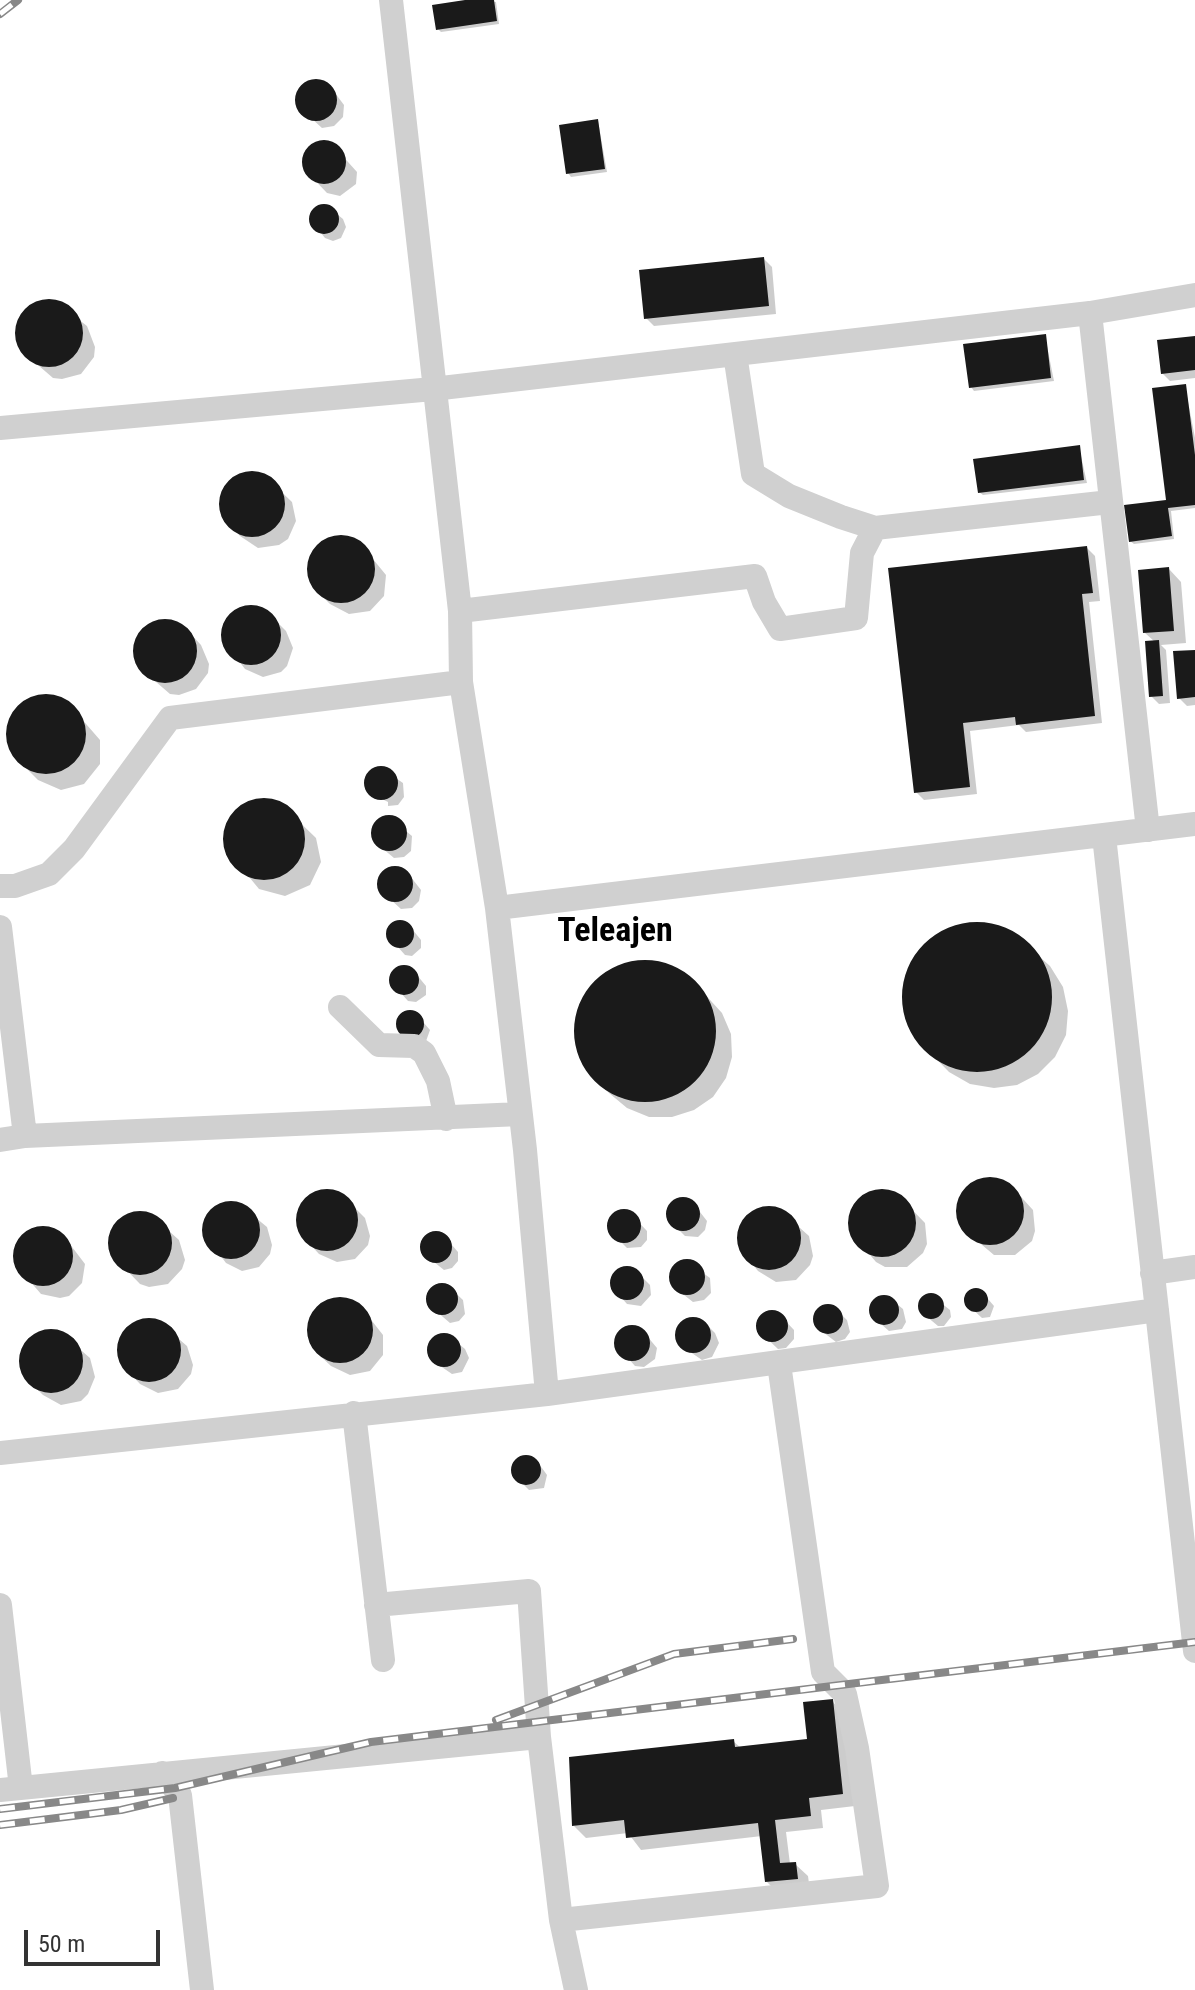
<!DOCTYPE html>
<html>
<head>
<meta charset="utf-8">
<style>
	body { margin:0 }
	#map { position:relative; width:1195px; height:1990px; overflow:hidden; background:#fff; font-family:"Roboto Condensed",sans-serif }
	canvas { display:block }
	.scale { position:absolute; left:24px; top:1930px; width:136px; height:36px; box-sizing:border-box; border:4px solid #333; border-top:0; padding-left:10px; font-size:24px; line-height:28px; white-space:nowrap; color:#333; -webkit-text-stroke:6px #fff; paint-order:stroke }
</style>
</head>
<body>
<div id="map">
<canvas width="1195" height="1990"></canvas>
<div class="scale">50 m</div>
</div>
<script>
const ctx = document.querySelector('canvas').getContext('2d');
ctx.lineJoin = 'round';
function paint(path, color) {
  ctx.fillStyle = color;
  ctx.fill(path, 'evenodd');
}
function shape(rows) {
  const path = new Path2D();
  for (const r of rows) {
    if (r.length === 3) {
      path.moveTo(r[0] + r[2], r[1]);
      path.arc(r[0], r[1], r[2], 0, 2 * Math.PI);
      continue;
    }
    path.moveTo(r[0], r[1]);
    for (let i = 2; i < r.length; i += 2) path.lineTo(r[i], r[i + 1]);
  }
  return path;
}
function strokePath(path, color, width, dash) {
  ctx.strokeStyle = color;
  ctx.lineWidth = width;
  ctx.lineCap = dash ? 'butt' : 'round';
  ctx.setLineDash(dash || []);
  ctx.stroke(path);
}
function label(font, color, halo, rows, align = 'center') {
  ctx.font = font + ' "Roboto Condensed",sans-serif';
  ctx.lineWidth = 8;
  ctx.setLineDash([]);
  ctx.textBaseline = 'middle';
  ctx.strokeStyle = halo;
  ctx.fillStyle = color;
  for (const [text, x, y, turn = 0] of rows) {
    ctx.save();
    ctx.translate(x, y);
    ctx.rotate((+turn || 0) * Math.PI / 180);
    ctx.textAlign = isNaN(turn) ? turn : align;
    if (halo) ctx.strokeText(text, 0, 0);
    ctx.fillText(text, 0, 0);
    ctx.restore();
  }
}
paint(shape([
	[479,0,496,2,499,24,441,32,438,29],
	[311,82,329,85,344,105,343,117,334,126,322,128,299,107,301,89],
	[598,121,607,172,571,177,568,173],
	[318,143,331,143,357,172,356,184,340,196,327,193,305,170,304,156],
	[327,206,343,219,346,227,341,238,333,241,325,238,312,222,315,210],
	[764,259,772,267,776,314,654,326,646,318],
	[55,301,87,326,95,347,94,357,81,374,62,379,53,378,24,353,17,333,19,322,33,306],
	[1045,336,1054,381,974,391,971,387],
	[1195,338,1195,378,1170,381,1162,373],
	[1185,386,1195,438,1195,508,1171,511,1174,539,1134,544,1130,541,1169,502],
	[1079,447,1087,483,983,495,979,492],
	[254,472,264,475,292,502,296,521,288,539,279,545,258,548,240,536,222,513,222,493,235,478],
	[341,537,351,539,368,553,386,575,384,596,370,611,349,614,330,604,317,591,309,571,314,551,321,544],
	[1087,548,1095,556,1100,601,1089,602,1102,723,1026,732,1019,725,970,731,977,794,924,800,916,792,891,570],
	[1169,569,1181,582,1186,643,1161,645,1166,650,1170,703,1159,704,1151,696,1155,642,1145,633],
	[248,607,266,611,286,631,293,648,287,666,281,672,263,677,245,669,223,640,223,630,232,614],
	[170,622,188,631,201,645,209,664,208,673,196,689,179,695,170,694,141,669,135,651,137,641,150,626],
	[1195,652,1195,705,1187,706,1179,698],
	[42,696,67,702,100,740,100,764,84,784,61,790,38,780,20,762,8,740,8,728,20,706],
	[381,768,403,783,404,797,398,805,388,806,388,802,370,793,366,784,372,770],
	[255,800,280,803,316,838,321,862,310,885,285,896,259,889,226,849,227,824,234,813],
	[390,818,412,836,411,851,404,857,394,858,376,843,373,833,381,820],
	[391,868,407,872,421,890,419,901,412,908,401,909,380,890,382,874],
	[399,922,408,924,421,940,421,948,412,956,405,955,389,937,392,926],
	[966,925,990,925,1013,933,1050,966,1063,987,1068,1011,1066,1035,1055,1057,1038,1074,1017,1085,994,1088,970,1084,949,1072,915,1037,906,1015,904,991,910,968,923,947,942,933],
	[648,961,670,966,690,978,722,1013,731,1034,732,1057,726,1078,713,1097,694,1110,672,1117,649,1117,627,1108,609,1093,591,1075,580,1055,575,1032,579,1009,589,989,605,974,626,964],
	[404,966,412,969,426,986,426,995,416,1002,408,1001,392,983,393,974],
	[405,1014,417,1015,430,1030,425,1044,408,1040,399,1031,399,1019],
	[994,1179,1013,1188,1033,1210,1035,1231,1032,1241,1015,1255,994,1255,963,1229,959,1220,960,1198,974,1183],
	[876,1191,897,1194,925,1223,927,1244,923,1253,907,1267,885,1267,876,1262,850,1231,852,1210,866,1195],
	[327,1192,345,1198,365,1218,370,1236,368,1245,355,1259,337,1262,319,1254,306,1240,299,1223,299,1214,309,1198],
	[678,1200,693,1203,707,1221,705,1230,698,1237,685,1236,670,1221,670,1206],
	[239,1204,267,1227,272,1245,270,1254,259,1267,242,1271,226,1263,204,1234,207,1217,221,1205],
	[760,1209,780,1210,809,1236,813,1256,810,1265,796,1280,776,1282,758,1271,740,1249,740,1229,752,1213],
	[628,1211,647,1231,647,1240,641,1247,627,1248,611,1232,611,1218,618,1212],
	[140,1213,150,1214,179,1240,185,1260,182,1269,168,1284,149,1287,140,1284,113,1256,111,1236,121,1220],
	[36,1228,54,1230,63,1235,85,1264,82,1283,69,1296,60,1298,41,1294,16,1265,16,1247,21,1239],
	[430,1235,444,1236,458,1252,458,1261,452,1268,444,1270,424,1254,424,1241],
	[688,1262,710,1278,711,1293,704,1300,693,1302,675,1288,672,1273,678,1265],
	[634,1269,650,1285,651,1295,641,1306,627,1304,612,1287,613,1277,619,1270],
	[447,1285,463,1300,465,1314,459,1321,450,1323,429,1305,428,1296,433,1288],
	[972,1291,982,1292,994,1306,990,1317,982,1318,968,1305,967,1299],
	[931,1295,950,1310,951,1317,944,1326,938,1326,920,1311,920,1303],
	[887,1296,903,1309,906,1322,902,1329,889,1331,873,1317,871,1309,874,1301],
	[348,1300,365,1312,383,1335,383,1355,370,1371,350,1375,331,1366,317,1353,312,1344,309,1324,313,1314,328,1301],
	[832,1306,847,1320,850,1332,845,1339,836,1342,819,1329,815,1316,819,1309],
	[770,1313,779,1314,794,1330,794,1339,786,1348,778,1349,759,1331,760,1322],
	[691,1319,706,1324,715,1333,719,1343,712,1357,702,1360,683,1347,677,1337,682,1323],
	[138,1321,158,1321,187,1346,193,1365,191,1374,178,1389,158,1393,140,1384,127,1370,118,1352,119,1343,130,1326],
	[632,1327,642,1330,657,1348,655,1359,644,1367,635,1366,617,1346,622,1331],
	[51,1332,61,1333,90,1358,95,1377,88,1394,81,1401,61,1405,43,1395,30,1382,22,1363,22,1354,33,1338],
	[448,1335,465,1349,469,1358,462,1372,452,1374,433,1361,429,1347,433,1338],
	[521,1458,533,1460,542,1468,547,1475,544,1488,529,1490,521,1482,513,1472],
	[832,1701,844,1714,855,1806,821,1810,823,1828,786,1832,790,1864,795,1864,808,1876,810,1891,779,1894,767,1882,762,1836,641,1850,628,1833,586,1838,574,1826,733,1741,741,1748,809,1740]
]), '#0003');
paint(shape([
	[465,0,494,0,497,21,436,30,432,5],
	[316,100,21],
	[598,119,605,169,566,174,559,125],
	[324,162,22],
	[324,219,15],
	[764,257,769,306,644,319,639,270],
	[49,333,34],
	[1046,334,1051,378,969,388,963,344],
	[1195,336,1195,370,1161,374,1157,340],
	[1186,384,1195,455,1195,505,1168,508,1172,536,1129,542,1124,505,1166,500,1152,388],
	[1080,445,1084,480,978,493,973,459],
	[252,504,33],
	[341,569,34],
	[1087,546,1093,593,1082,594,1095,716,1016,725,1015,717,963,723,970,787,914,793,888,568],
	[1169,567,1174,631,1143,633,1138,570],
	[251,635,30],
	[165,651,32],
	[1159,640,1163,696,1149,697,1145,641],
	[1195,650,1195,697,1177,699,1173,651],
	[46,734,40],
	[381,783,17],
	[264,839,41],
	[389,833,18],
	[395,884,18],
	[400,934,14],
	[977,997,75],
	[645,1031,71],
	[404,980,15],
	[410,1024,14],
	[990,1211,34],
	[882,1223,34],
	[327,1220,31],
	[683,1214,17],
	[231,1230,29],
	[769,1238,32],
	[624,1226,17],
	[140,1243,32],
	[43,1256,30],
	[436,1247,16],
	[687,1277,18],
	[627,1283,17],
	[442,1299,16],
	[976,1300,12],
	[931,1306,13],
	[884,1310,15],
	[340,1330,33],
	[828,1319,15],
	[772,1326,16],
	[693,1335,18],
	[149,1350,32],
	[632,1343,18],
	[51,1361,32],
	[444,1350,17],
	[526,1470,15],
	[833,1699,843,1794,809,1798,811,1816,775,1820,780,1863,796,1862,798,1879,765,1882,758,1823,626,1838,624,1820,572,1826,569,1757,734,1739,735,1747,807,1739,803,1702]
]), '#1a1a1a');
strokePath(shape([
	[391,0,460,611,461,682,497,908,525,1150,547,1394],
	[1090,313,1148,830],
	[735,354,753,474,789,496,841,517,875,528,1110,502],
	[0,428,433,389,1090,313,1195,295],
	[460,611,755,576,764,602,780,629,856,618,862,553,875,528],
	[1104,836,1195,1651],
	[0,886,15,886,49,874,74,849,170,718,461,682],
	[497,908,1195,824],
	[0,927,25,1136],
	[340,1007,379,1045,414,1046,424,1053,438,1081,446,1119],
	[0,1140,25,1136,520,1114],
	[1152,1273,1195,1267],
	[354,1413,383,1660],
	[0,1453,547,1394,1157,1310],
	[0,1605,21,1788],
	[376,1605,529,1591,539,1737,561,1920,576,1990],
	[162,1773,180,1795,202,1990],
	[0,1790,539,1737],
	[561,1920,877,1886,857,1748,845,1694,823,1672,779,1364]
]), '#d0d0d0', 24);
const rail = shape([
	[0,14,18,0],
	[496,1720,674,1654,793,1639],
	[0,1809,175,1788,371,1742,1195,1642],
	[0,1825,121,1810,173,1798]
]);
strokePath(rail, '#888', 8);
strokePath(rail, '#fff', 5, [15]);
label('bold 34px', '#000', '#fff', [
	["Teleajen",615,932]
]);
</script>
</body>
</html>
